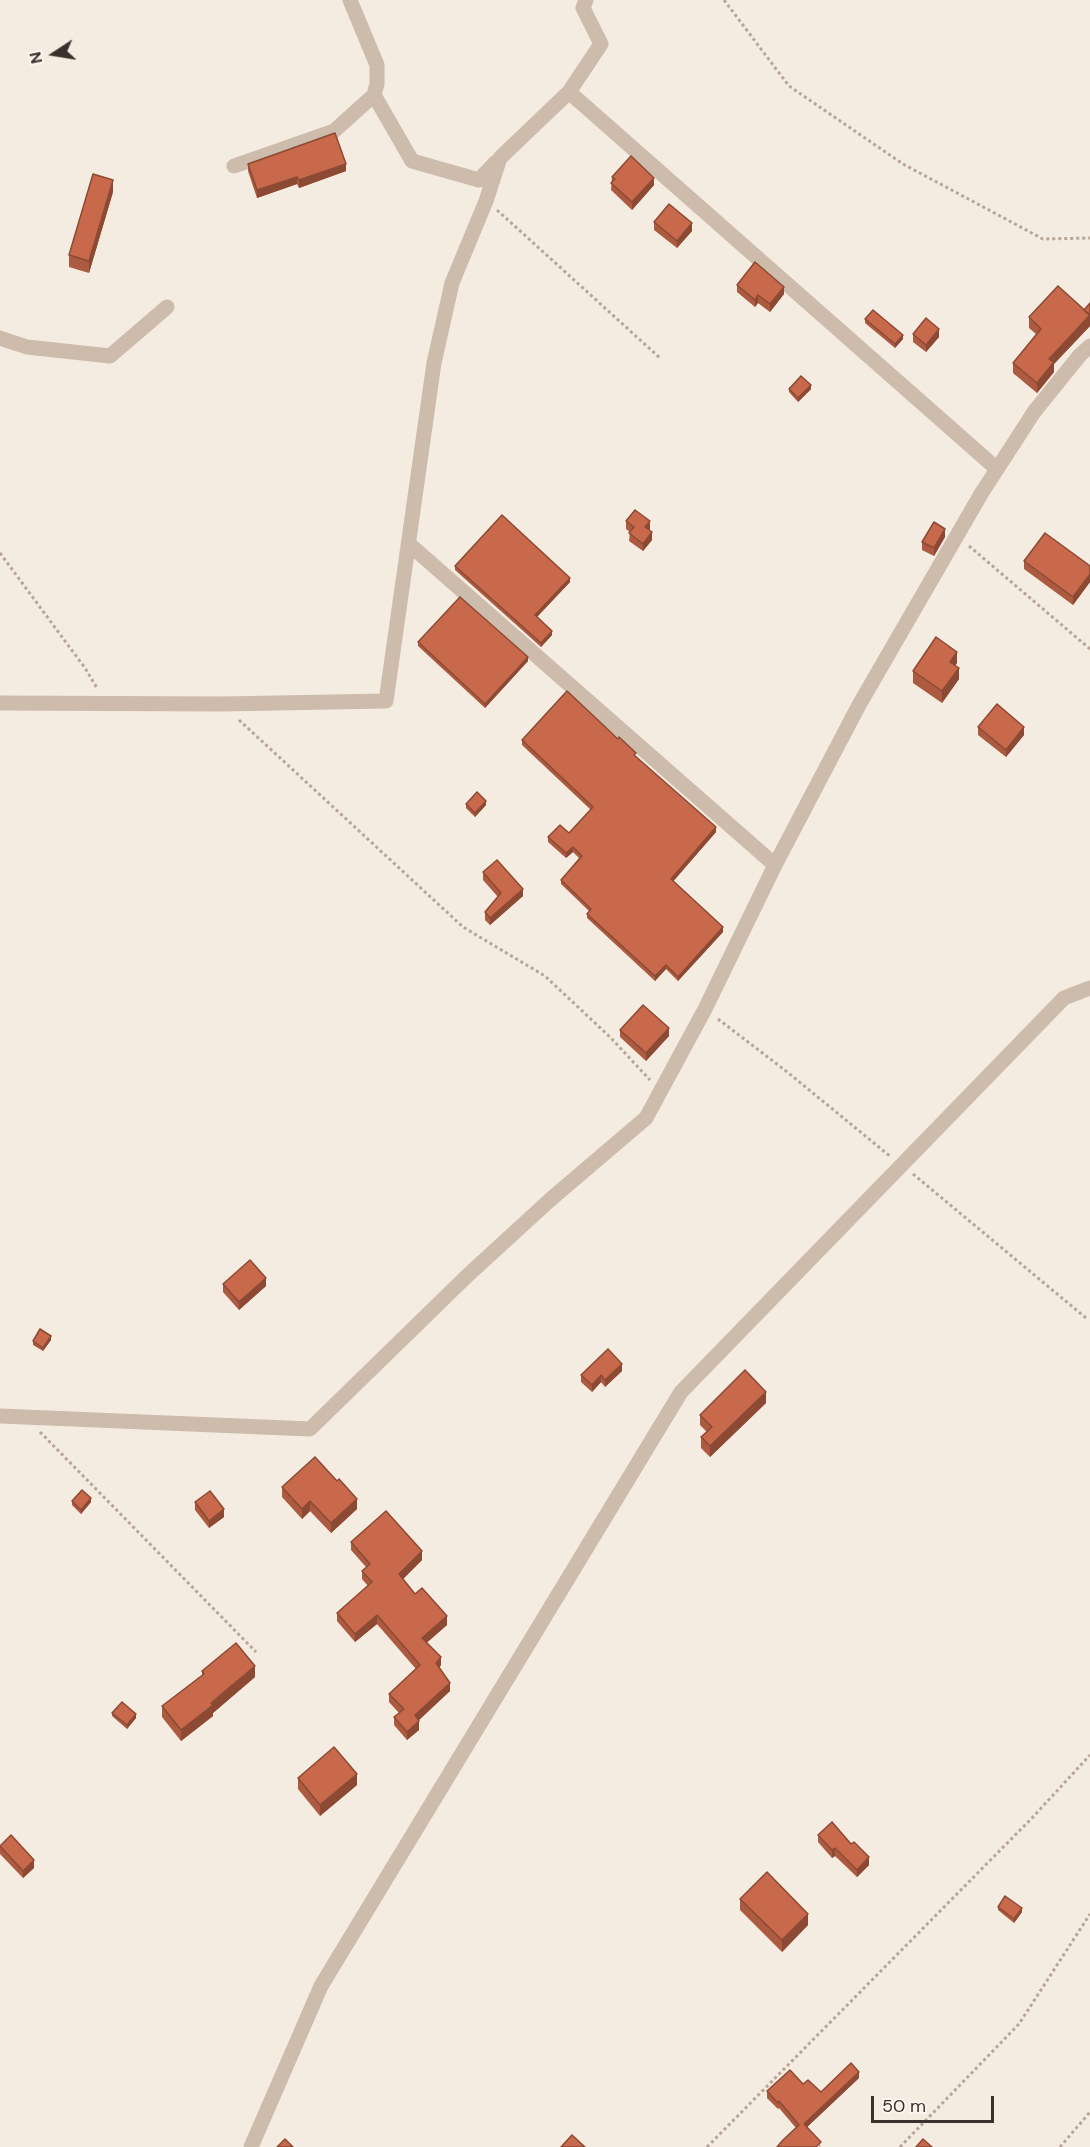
<!DOCTYPE html>
<html>
<head>
<meta charset="utf-8">
<style>
	body { margin:0 }
	#map { position:relative; width:1090px; height:2147px; overflow:hidden; background:#f4ebe1; font-family:"DM Sans",sans-serif }
	canvas { display:block }
	.north { position:absolute; left:24px; top:24px; width:60px; height:60px; -webkit-text-stroke:4px #fbf5ee; paint-order:stroke; rotate:258deg; font-size:16px; font-weight:700; line-height:24px; text-align:center; color:#3b302b }
	.north::after { content:''; display:block; margin:auto; width:21px; height:27px; background:#3b302b; clip-path:polygon(50% 0,100% 100%,50% 72%,0 100%) }
	.scale { position:absolute; left:871px; top:2096px; width:123px; height:27px; box-sizing:border-box; border:3px solid #3b302b; border-top:0; padding-left:8px; font-size:18px; line-height:21px; white-space:nowrap; color:#3b302b; -webkit-text-stroke:4px #fbf5ee; paint-order:stroke }
</style>
</head>
<body>
<div id="map">
<canvas width="1090" height="2147"></canvas>
<div class="north">N</div>
<div class="scale">50 m</div>
</div>
<script>
const ctx = document.querySelector('canvas').getContext('2d');
ctx.lineJoin = 'round';
function shape(rows) {
  const path = new Path2D();
  for (const r of rows) {
    path.moveTo(r[0], r[1]);
    for (let i = 2; i < r.length; i += 2) path.lineTo(r[i], r[i + 1]);
  }
  return path;
}
function strokePath(path, color, width, dash) {
  ctx.strokeStyle = color;
  ctx.lineWidth = width;
  ctx.lineCap = dash ? 'butt' : 'round';
  ctx.setLineDash(dash || []);
  ctx.stroke(path);
}
function paint(path, color) {
  ctx.fillStyle = color;
  ctx.fill(path, 'evenodd');
}
strokePath(shape([
	[724,0,789,86,903,164,1043,239,1090,238],
	[497,210,660,358],
	[969,546,1090,649],
	[0,553,85,668,97,688],
	[239,720,463,927,545,976,611,1038,650,1080],
	[718,1019,786,1071,891,1157],
	[913,1174,1086,1318],
	[40,1432,256,1652],
	[707,2147,1032,1818,1090,1755],
	[900,2147,1019,2024,1090,1914],
	[1060,2147,1090,2112]
]), '#b9a596', 3, [3, 3]);
strokePath(shape([
	[350,0,377,65,377,84,374,95,412,161,479,180,496,162],
	[569,92,997,469],
	[234,166,334,131,374,95],
	[0,338,27,347,110,356,167,307],
	[409,544,775,865],
	[0,703,222,704,386,701,434,363,452,283,486,201,500,158,569,92,601,44,583,8,586,0],
	[0,1416,310,1429,468,1275,551,1199,646,1118,705,1009,775,865,859,705,981,494,1034,412,1080,355,1090,346],
	[251,2147,321,1986,681,1392,1064,998,1090,988]
]), '#cdbbac', 15);
paint(shape([
	[248,164,346,171,299,188,297,184,257,198,248,171],
	[612,177,654,185,632,210,611,190],
	[113,192,89,273,69,267,69,255],
	[654,222,692,231,677,248,654,230],
	[737,285,784,294,770,312,758,303,755,307,737,292],
	[1090,303,1090,326,1054,364,1054,372,1037,393,1013,373,1013,363,1036,334,1029,328,1029,317,1084,310],
	[865,319,903,339,895,348,865,323],
	[913,334,939,337,926,352,913,342],
	[789,389,811,389,798,402,789,392],
	[626,521,650,529,649,530,652,540,643,551,629,541,630,532,626,529],
	[945,537,934,556,922,550,922,542],
	[1024,561,1090,566,1090,582,1073,605,1024,569],
	[455,566,570,582,537,617,552,635,541,647,455,570],
	[418,642,528,661,485,708,418,646],
	[957,663,955,666,959,679,942,703,913,683,913,671],
	[978,727,1024,735,1006,757,978,735],
	[522,740,636,756,716,832,673,881,723,932,678,981,666,969,655,981,587,918,587,914,589,911,561,884,561,880,579,858,573,852,566,858,548,842,548,837,569,833,591,810,522,745],
	[466,804,486,805,475,817,466,808],
	[483,872,523,896,490,925,485,920,485,912,498,897,483,880],
	[620,1030,669,1036,646,1061,620,1037],
	[223,1284,266,1286,239,1310,223,1292],
	[51,1340,43,1351,33,1345,33,1341],
	[622,1371,605,1387,601,1382,592,1392,581,1382,581,1375],
	[766,1403,710,1457,701,1448,701,1437,707,1432,700,1425,700,1415],
	[282,1487,357,1509,331,1533,310,1511,302,1519,282,1497],
	[72,1501,91,1502,81,1514,72,1505],
	[195,1502,224,1517,209,1528,195,1510],
	[351,1542,422,1560,403,1579,415,1594,447,1625,426,1643,441,1665,439,1668,450,1691,418,1720,419,1730,407,1740,394,1725,394,1717,399,1713,389,1702,389,1694,416,1669,377,1624,355,1642,337,1621,337,1613,368,1586,362,1579,362,1571,366,1567,351,1550],
	[202,1671,255,1677,213,1713,213,1716,181,1741,162,1717,162,1706,202,1675],
	[112,1713,136,1718,127,1729,112,1716],
	[298,1778,357,1785,320,1816,298,1789],
	[818,1835,851,1844,869,1865,857,1877,835,1856,832,1858,818,1842],
	[0,1846,34,1868,23,1878,0,1854],
	[740,1899,808,1925,782,1952,740,1910],
	[998,1907,1022,1912,1014,1923,998,1910],
	[859,2078,807,2127,821,2147,796,2128,779,2108,778,2109,767,2098,767,2091,803,2084,821,2092]
]), '#ac5a40');
paint(shape([
	[346,164,346,171,299,188,299,180],
	[297,177,297,184,257,198,257,190],
	[654,178,654,185,632,210,632,202],
	[113,180,113,192,89,273,89,261],
	[692,223,692,231,677,248,677,241],
	[784,287,784,294,770,312,770,304],
	[758,295,758,303,755,307,755,300],
	[1090,315,1090,326,1054,364,1054,372,1037,393,1037,383,1049,359],
	[939,329,939,337,926,352,926,345],
	[903,335,903,339,895,348,895,344],
	[811,385,811,389,798,402,798,398],
	[650,521,650,529,645,534,645,527],
	[945,529,945,537,934,556,934,548],
	[652,532,652,540,643,551,643,544],
	[1090,574,1090,582,1073,605,1073,597],
	[570,578,570,582,535,619,535,615],
	[552,631,552,635,541,647,541,643],
	[957,652,957,663,950,673,950,662],
	[528,657,528,661,485,708,485,704],
	[959,668,959,679,942,703,942,691],
	[1024,727,1024,735,1006,757,1006,750],
	[486,801,486,805,475,817,475,813],
	[716,827,716,832,671,884,671,879],
	[573,847,573,852,566,858,566,853],
	[523,889,523,896,490,925,490,918],
	[723,927,723,932,678,981,678,977],
	[666,965,666,969,655,981,655,976],
	[669,1028,669,1036,646,1061,646,1053],
	[266,1278,266,1286,239,1310,239,1302],
	[51,1336,51,1340,43,1351,43,1348],
	[622,1364,622,1371,605,1387,605,1380],
	[601,1375,601,1382,592,1392,592,1385],
	[766,1392,766,1403,710,1457,710,1446],
	[91,1498,91,1502,81,1514,81,1510],
	[357,1499,357,1509,331,1533,331,1523],
	[310,1501,310,1511,302,1519,302,1509],
	[224,1509,224,1517,209,1528,209,1521],
	[422,1551,422,1560,399,1583,399,1574],
	[377,1615,377,1624,355,1642,355,1634],
	[447,1616,447,1625,422,1647,422,1638],
	[441,1657,441,1665,436,1671,436,1663],
	[255,1666,255,1677,213,1713,213,1716,181,1741,181,1730],
	[450,1683,450,1691,415,1724,415,1715],
	[136,1714,136,1718,127,1729,127,1725],
	[419,1721,419,1730,407,1740,407,1732],
	[357,1774,357,1785,320,1816,320,1805],
	[835,1848,835,1856,832,1858,832,1850],
	[869,1857,869,1865,857,1877,857,1870],
	[34,1860,34,1868,23,1878,23,1871],
	[1022,1908,1022,1912,1014,1923,1014,1919],
	[808,1914,808,1925,782,1952,782,1940],
	[859,2072,859,2078,804,2130,804,2124]
]), '#8c4a34');
const building = shape([
	[335,133,346,164,299,180,297,177,257,190,248,164,335,133],
	[631,156,654,178,632,202,611,183,615,179,612,177,631,156],
	[93,174,113,180,89,261,69,255,93,174],
	[669,204,692,223,677,241,654,222,669,204],
	[755,262,784,287,770,304,758,295,755,300,737,285,755,262],
	[1058,286,1090,315,1049,359,1054,362,1037,383,1013,363,1041,329,1029,317,1058,286],
	[1090,303,1090,316,1084,310,1090,303],
	[873,310,903,335,895,344,865,319,873,310],
	[926,318,939,329,926,345,913,334,926,318],
	[801,376,811,385,798,398,789,389,801,376],
	[635,510,650,521,645,527,652,532,643,544,629,533,634,527,626,521,635,510],
	[502,515,570,578,535,615,552,631,541,643,455,566,502,515],
	[934,522,945,529,934,548,922,542,934,522],
	[1045,533,1090,566,1090,574,1073,597,1024,561,1045,533],
	[460,597,528,657,485,704,418,642,460,597],
	[936,637,957,652,950,662,959,668,942,691,913,671,936,637],
	[567,691,618,739,619,737,636,753,634,755,716,827,671,879,723,927,678,977,666,965,655,976,587,914,591,909,561,880,582,856,573,847,566,853,548,837,560,825,569,833,593,807,522,740,567,691],
	[997,704,1024,727,1006,750,978,727,997,704],
	[477,792,486,801,475,813,466,804,477,792],
	[497,860,523,889,490,918,485,912,501,893,483,872,497,860],
	[643,1005,669,1028,646,1053,620,1030,643,1005],
	[250,1260,266,1278,239,1302,223,1284,250,1260],
	[40,1329,51,1336,43,1348,33,1341,40,1329],
	[608,1349,622,1364,605,1380,601,1375,592,1385,581,1375,608,1349],
	[745,1370,766,1392,710,1446,701,1437,712,1427,700,1415,745,1370],
	[315,1457,337,1481,339,1479,357,1499,331,1523,310,1501,302,1509,282,1487,315,1457],
	[82,1490,91,1498,81,1510,72,1501,82,1490],
	[210,1491,224,1509,209,1521,195,1502,210,1491],
	[386,1511,422,1551,399,1574,415,1594,422,1588,447,1616,422,1638,441,1657,436,1663,450,1683,415,1715,419,1721,407,1732,394,1717,404,1709,389,1694,420,1665,377,1615,355,1634,337,1613,372,1582,362,1571,370,1564,351,1542,386,1511],
	[236,1643,255,1666,211,1703,213,1705,181,1730,162,1706,204,1674,202,1671,236,1643],
	[122,1702,136,1714,127,1725,112,1713,122,1702],
	[334,1747,357,1774,320,1805,298,1778,334,1747],
	[832,1822,851,1844,854,1842,869,1857,857,1870,835,1848,832,1850,818,1835,832,1822],
	[11,1835,34,1860,23,1871,0,1846,11,1835],
	[767,1872,808,1914,782,1940,740,1899,767,1872],
	[1005,1896,1022,1908,1014,1919,998,1907,1005,1896],
	[851,2063,859,2072,804,2124,821,2142,816,2147,777,2147,783,2140,799,2125,779,2101,778,2103,767,2091,790,2070,803,2084,808,2080,821,2092,851,2063],
	[572,2135,585,2147,561,2147,572,2135],
	[285,2139,293,2147,277,2147,285,2139],
	[923,2139,932,2147,916,2147,923,2139]
]);
paint(building, '#c8694b');
strokePath(building, '#8c4a34', 1.5);
</script>
</body>
</html>
